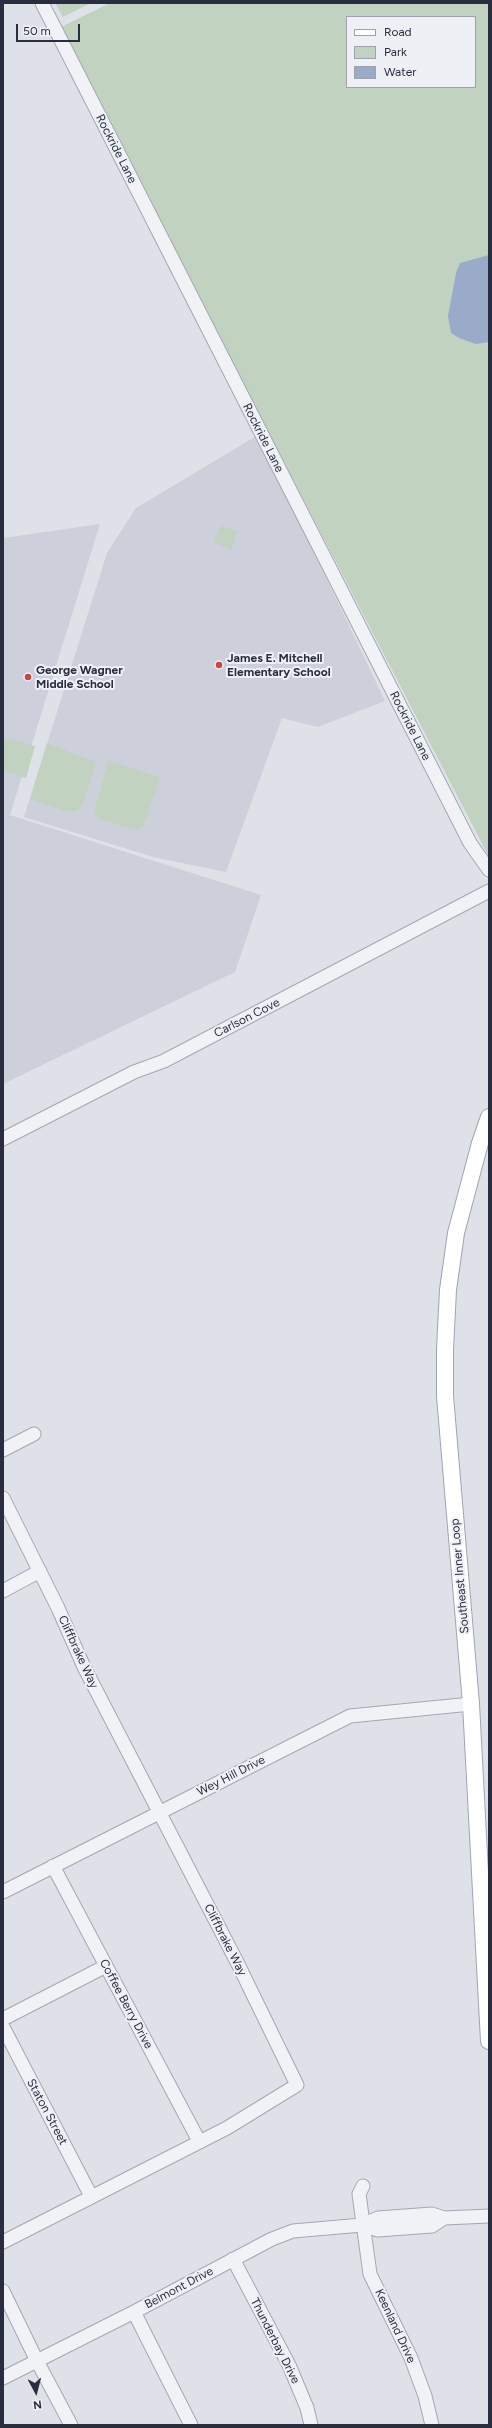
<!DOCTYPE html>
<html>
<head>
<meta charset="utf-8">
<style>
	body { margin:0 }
	#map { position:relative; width:492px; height:2428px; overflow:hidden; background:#dfe1e8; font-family:Figtree,sans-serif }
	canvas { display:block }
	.frame { position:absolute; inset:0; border:4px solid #282d3f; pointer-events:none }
	.legend { position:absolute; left:346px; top:16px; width:130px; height:72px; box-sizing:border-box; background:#eef0f6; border:1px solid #9fa2ad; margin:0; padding:5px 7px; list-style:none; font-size:12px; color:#282d3f }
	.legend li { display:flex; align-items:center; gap:8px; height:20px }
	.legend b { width:20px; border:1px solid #9fa2ad }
	.north { position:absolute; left:16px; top:2372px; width:40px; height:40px; -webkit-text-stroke:3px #eef0f6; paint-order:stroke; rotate:173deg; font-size:11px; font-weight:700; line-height:16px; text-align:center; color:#282d3f }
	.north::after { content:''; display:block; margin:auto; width:14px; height:18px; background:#282d3f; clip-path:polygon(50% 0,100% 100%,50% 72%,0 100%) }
	.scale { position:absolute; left:16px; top:24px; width:64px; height:18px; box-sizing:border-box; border:2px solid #282d3f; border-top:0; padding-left:5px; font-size:12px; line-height:14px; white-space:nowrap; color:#282d3f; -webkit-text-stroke:3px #eef0f6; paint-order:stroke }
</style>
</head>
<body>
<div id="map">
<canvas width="492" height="2428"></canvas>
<div class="frame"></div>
<ul class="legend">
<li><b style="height:5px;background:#fff"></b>Road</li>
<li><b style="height:11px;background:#c2d2c0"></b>Park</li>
<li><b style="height:11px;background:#99abc8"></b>Water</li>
</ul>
<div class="north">N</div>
<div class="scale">50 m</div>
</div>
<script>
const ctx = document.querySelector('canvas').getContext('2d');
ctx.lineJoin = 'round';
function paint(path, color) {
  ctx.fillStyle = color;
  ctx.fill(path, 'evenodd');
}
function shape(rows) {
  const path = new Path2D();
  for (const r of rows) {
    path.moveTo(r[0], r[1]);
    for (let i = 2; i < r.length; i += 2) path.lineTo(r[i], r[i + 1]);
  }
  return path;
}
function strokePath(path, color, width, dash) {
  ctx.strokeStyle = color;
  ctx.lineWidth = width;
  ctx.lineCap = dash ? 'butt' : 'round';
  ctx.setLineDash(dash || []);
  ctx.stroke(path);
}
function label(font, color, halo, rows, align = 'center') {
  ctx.font = font + ' Figtree,sans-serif';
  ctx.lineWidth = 4;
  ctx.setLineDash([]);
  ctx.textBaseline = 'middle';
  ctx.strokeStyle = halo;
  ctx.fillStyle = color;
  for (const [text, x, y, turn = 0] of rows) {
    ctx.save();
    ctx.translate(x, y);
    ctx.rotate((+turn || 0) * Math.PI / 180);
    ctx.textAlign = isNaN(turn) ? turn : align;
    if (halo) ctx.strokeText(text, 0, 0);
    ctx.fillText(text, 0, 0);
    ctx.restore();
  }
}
paint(shape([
	[258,435,385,701,318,727,282,718,226,872,153,857,24,817,107,553,136,508],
	[100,524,10,815,261,895,235,972,3,1084,3,538]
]), '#cdd0da');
paint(shape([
	[55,3,91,3,63,17],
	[110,3,489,3,489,857,59,28],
	[347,17,475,17,475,87,347,87],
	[220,525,237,531,232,549,214,543],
	[3,737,35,746,26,778,3,771],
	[47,743,96,762,83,804,76,811,66,811,30,799],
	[108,761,160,777,143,827,138,830,99,819,94,812]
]), '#c2d2c0');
paint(shape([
	[489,255,489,342,476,344,459,338,451,333,448,316,456,273,460,263]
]), '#99abc8');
const minor = shape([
	[42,3,470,843,489,870],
	[3,1139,134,1072,164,1061,489,891],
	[3,1450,34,1434],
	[3,1498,58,1608,84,1667,238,1964,297,2085,227,2128,3,2242],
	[3,1591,40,1571],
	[53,1866,199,2141],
	[3,1892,350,1716,471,1704],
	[3,2019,106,1966],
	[3,2027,91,2196],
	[363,2186,359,2194,370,2274,411,2358,425,2396,432,2425],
	[362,2225,378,2218,432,2214,444,2218,489,2216],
	[233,2259,289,2365,307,2408,311,2425],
	[3,2291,37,2361,71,2425],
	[134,2312,191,2425],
	[3,2378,134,2312,272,2239,293,2231,362,2225,378,2230,432,2226,444,2218]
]);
const major = shape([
	[489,1117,480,1143,456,1233,448,1290,445,1349,445,1396,471,1704,489,2041]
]);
strokePath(minor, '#a4a7b2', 15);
strokePath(major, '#9ea4b4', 18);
strokePath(minor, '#f1f2f6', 13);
strokePath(major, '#fff', 16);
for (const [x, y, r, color] of [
	[219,665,4,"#cd4348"],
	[28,677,4,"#cd4348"]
]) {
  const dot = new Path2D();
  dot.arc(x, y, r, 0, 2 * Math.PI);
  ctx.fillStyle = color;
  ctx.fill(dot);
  strokePath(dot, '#eef0f6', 1.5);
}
label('12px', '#282d3f', '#eef0f6', [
	["Rockride Lane",116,149,63],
	["Rockride Lane",263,438,63],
	["Rockride Lane",410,726,63],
	["Carlson Cove",247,1018,-27],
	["Southeast Inner Loop",460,1576,-95],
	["Cliffbrake Way",78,1652,65],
	["Wey Hill Drive",231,1776,-27],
	["Cliffbrake Way",225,1940,63],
	["Coffee Berry Drive",126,2004,62],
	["Staton Street",47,2112,62],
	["Belmont Drive",179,2288,-28],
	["Keenland Drive",395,2326,65],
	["Thunderbay Drive",275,2341,63]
]);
label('bold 12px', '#282d3f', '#eef0f6', [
	["James E. Mitchell",227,658],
	["Elementary School",227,672],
	["George Wagner",36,670],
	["Middle School",36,684]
], 'left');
</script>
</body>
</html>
